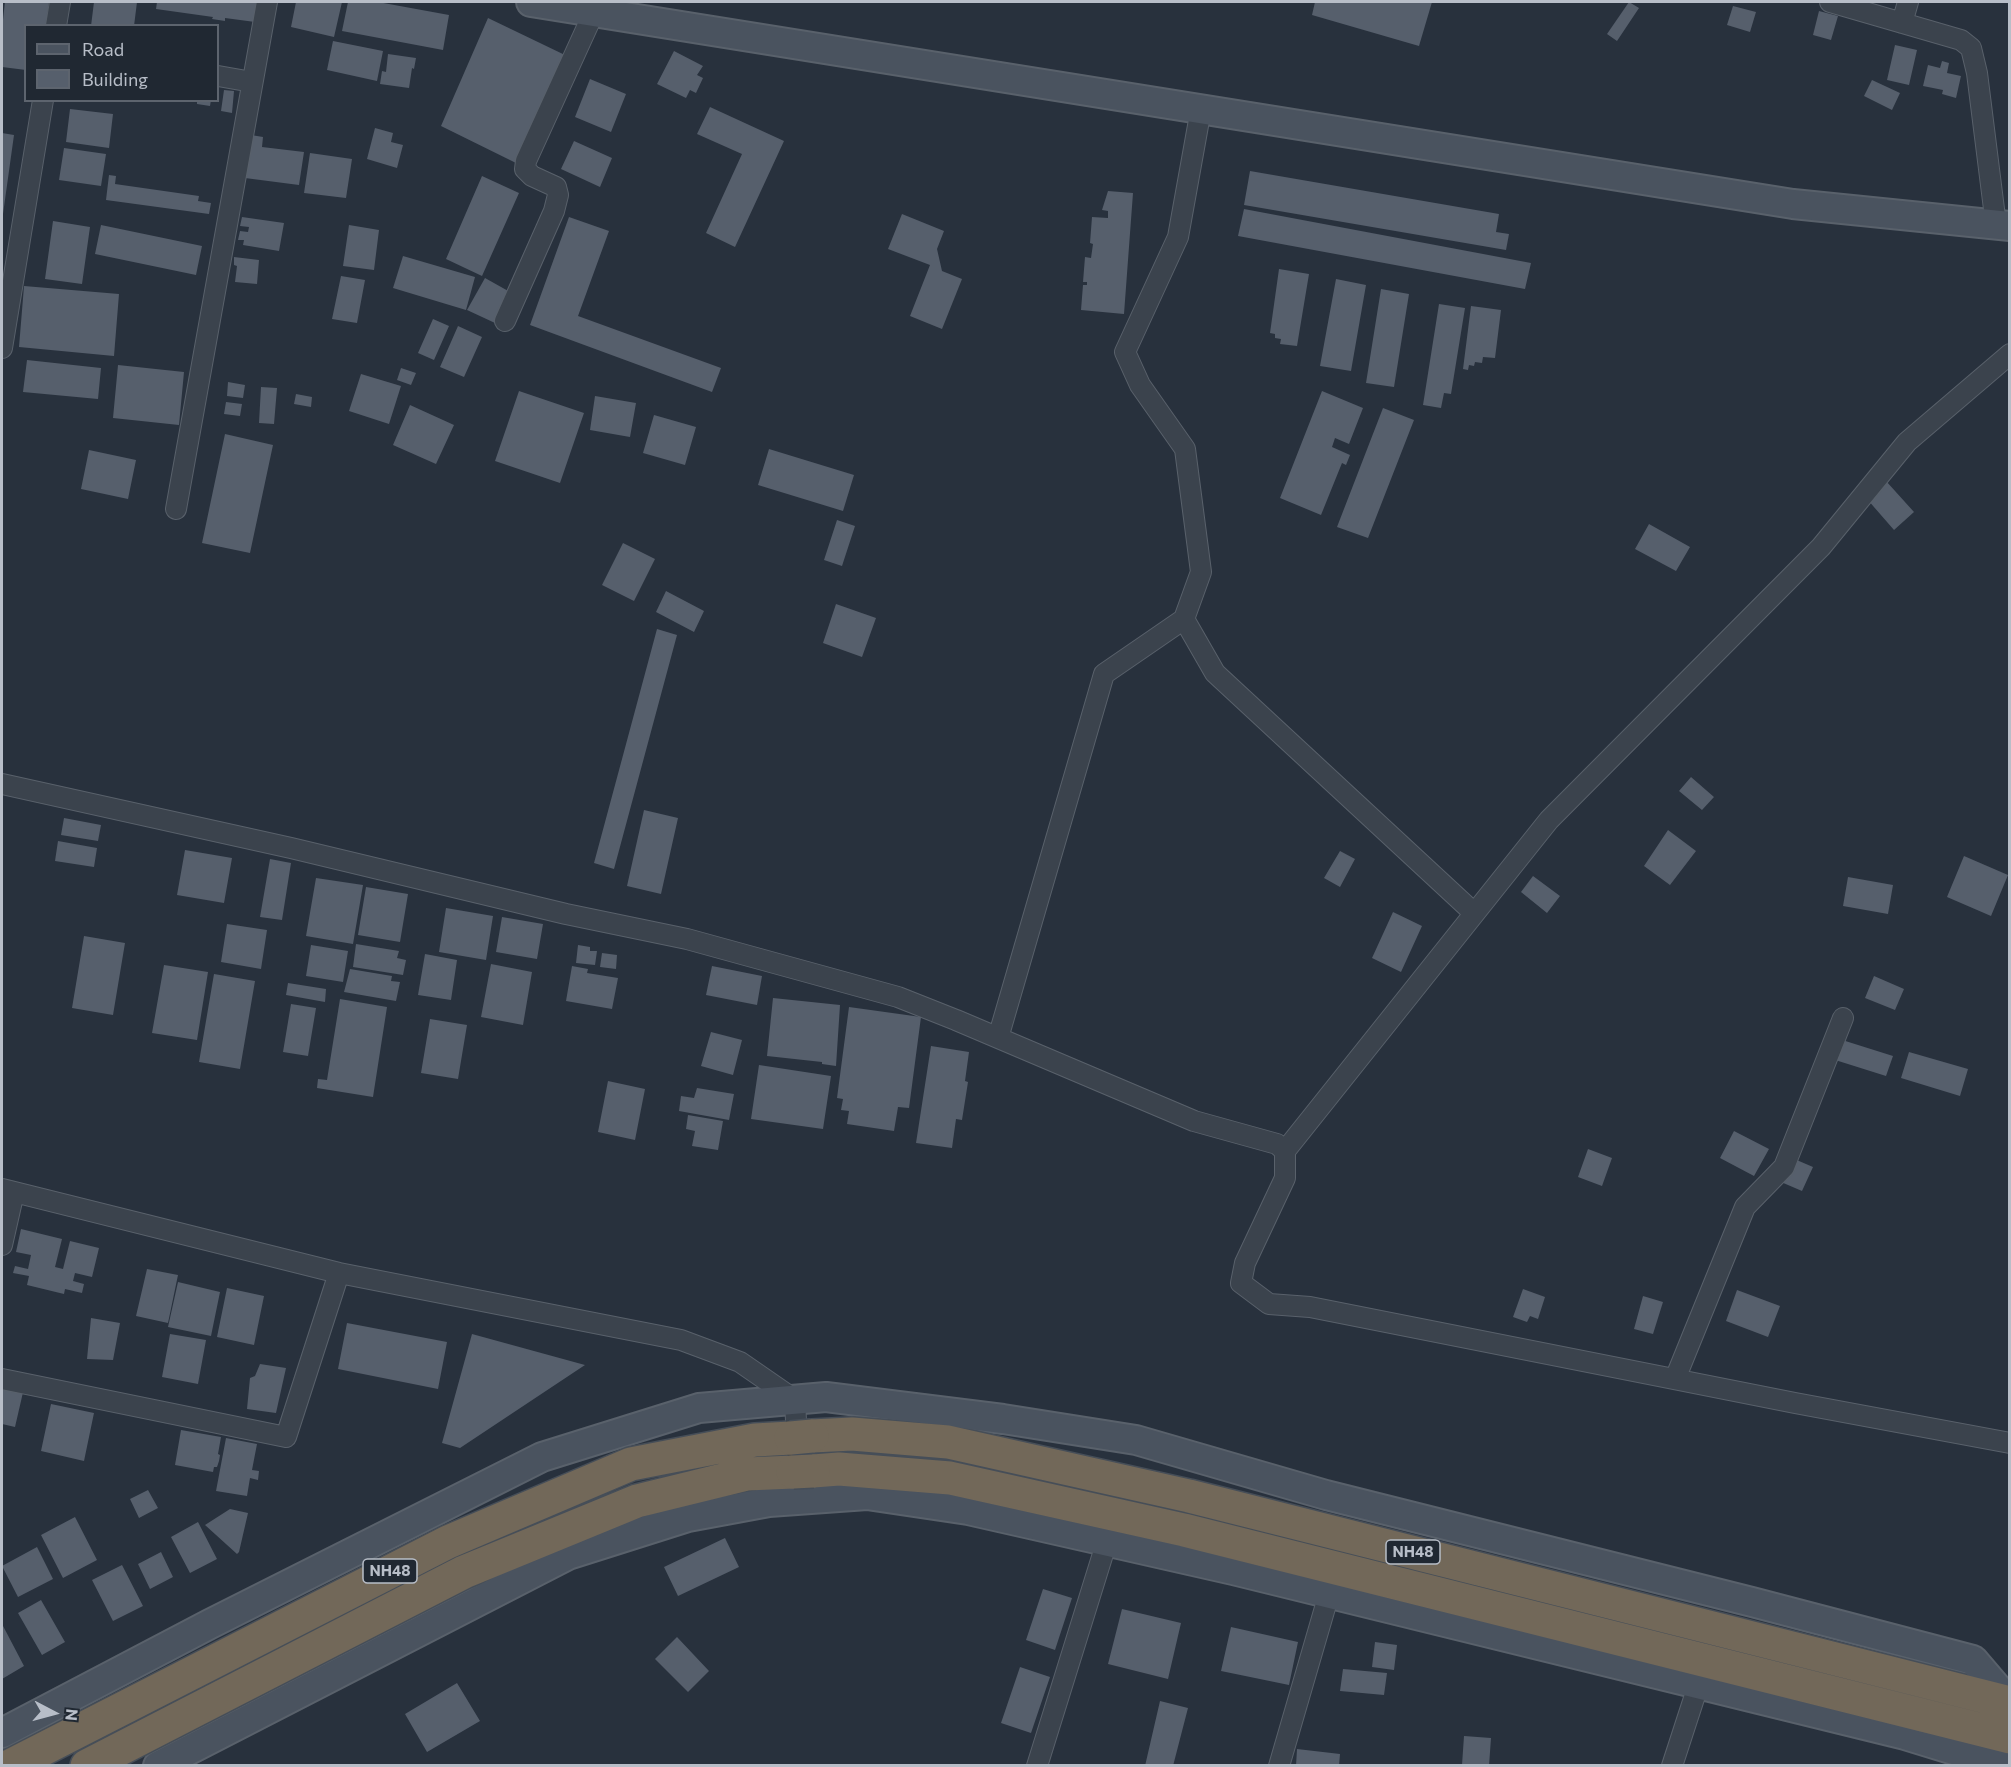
<!DOCTYPE html>
<html>
<head>
<meta charset="utf-8">
<style>
	body { margin:0 }
	#map { position:relative; width:2011px; height:1767px; overflow:hidden; background:#28313d; font-family:Commissioner,sans-serif }
	canvas { display:block }
	.frame { position:absolute; inset:0; border:3px solid #b8bec8; pointer-events:none }
	.legend { position:absolute; left:24px; top:24px; width:195px; height:78px; box-sizing:border-box; background:#202832; border:2px solid #5d646e; margin:0; padding:8px 10px; list-style:none; font-size:18px; color:#b8bec8 }
	.legend li { display:flex; align-items:center; gap:12px; height:30px }
	.legend b { width:30px; border:2px solid #5d646e }
	.north { position:absolute; left:24px; top:1683px; width:60px; height:60px; -webkit-text-stroke:4px #202832; paint-order:stroke; rotate:96deg; font-size:16px; font-weight:700; line-height:24px; text-align:center; color:#b8bec8 }
	.north::after { content:''; display:block; margin:auto; width:21px; height:27px; background:#b8bec8; clip-path:polygon(50% 0,100% 100%,50% 72%,0 100%) }
</style>
</head>
<body>
<div id="map">
<canvas width="2011" height="1767"></canvas>
<div class="frame"></div>
<ul class="legend">
<li><b style="height:8px;background:#4a535f"></b>Road</li>
<li><b style="height:16px;background:#565f6c"></b>Building</li>
</ul>
<div class="north">N</div>
</div>
<script>
const ctx = document.querySelector('canvas').getContext('2d');
ctx.lineJoin = 'round';
function paint(path, color) {
  ctx.fillStyle = color;
  ctx.fill(path, 'evenodd');
}
function shape(rows) {
  const path = new Path2D();
  for (const r of rows) {
    path.moveTo(r[0], r[1]);
    for (let i = 2; i < r.length; i += 2) path.lineTo(r[i], r[i + 1]);
  }
  return path;
}
function strokePath(path, color, width, dash) {
  ctx.strokeStyle = color;
  ctx.lineWidth = width;
  ctx.lineCap = dash ? 'butt' : 'round';
  ctx.setLineDash(dash || []);
  ctx.stroke(path);
}
function label(font, color, halo, rows, align = 'center') {
  ctx.font = font + ' Commissioner,sans-serif';
  ctx.lineWidth = 5;
  ctx.setLineDash([]);
  ctx.textBaseline = 'middle';
  ctx.strokeStyle = halo;
  ctx.fillStyle = color;
  for (const [text, x, y, turn = 0] of rows) {
    ctx.save();
    ctx.translate(x, y);
    ctx.rotate((+turn || 0) * Math.PI / 180);
    ctx.textAlign = isNaN(turn) ? turn : align;
    if (halo) ctx.strokeText(text, 0, 0);
    ctx.fillText(text, 0, 0);
    ctx.restore();
  }
}
paint(shape([
	[5,2,49,2,46,26,26,26,26,70,2,67,2,28],
	[94,2,137,2,134,26,91,26],
	[157,2,258,2,255,22,225,18,225,21,212,19,213,17,156,9],
	[296,2,342,2,334,37,291,27],
	[348,2,378,2,449,15,443,50,342,31],
	[1315,2,1432,2,1419,46,1312,15],
	[1629,2,1639,8,1617,41,1607,34],
	[1733,6,1756,12,1750,32,1727,25],
	[1819,11,1838,16,1831,40,1813,35],
	[488,18,567,56,516,163,441,126],
	[333,41,383,51,377,81,327,70],
	[1895,45,1917,50,1909,85,1887,80],
	[674,51,703,66,697,75,703,78,696,93,690,90,686,98,657,84],
	[388,54,416,58,414,69,412,68,409,88,380,84,382,71,386,72],
	[1942,61,1949,63,1947,73,1961,76,1956,98,1942,94,1943,90,1923,86,1928,65,1940,68],
	[590,79,626,94,611,132,575,117],
	[1872,80,1900,93,1892,110,1864,96],
	[224,90,234,91,232,113,221,111],
	[197,100,211,100,210,106,197,104],
	[710,107,784,141,735,247,706,233,742,154,697,134],
	[70,109,113,114,109,148,66,142],
	[375,128,393,133,391,142,403,145,397,168,367,159],
	[2,133,14,135,3,214,2,214],
	[251,135,263,137,262,147,304,152,299,185,245,178],
	[574,141,612,158,600,187,561,169],
	[64,148,106,154,101,186,59,180],
	[310,153,352,159,346,198,304,193],
	[1250,171,1499,214,1496,232,1509,234,1506,250,1244,205],
	[109,175,116,176,115,184,199,196,198,201,211,203,209,214,106,200],
	[482,176,519,193,482,276,446,259],
	[1108,191,1133,193,1124,314,1081,310,1083,285,1087,285,1087,282,1083,282,1085,257,1091,258,1093,244,1090,243,1092,217,1108,218,1108,211,1102,210],
	[1244,209,1531,263,1525,289,1238,236],
	[902,214,944,231,937,249,942,271,962,279,942,329,910,316,930,265,888,249],
	[242,217,284,223,279,251,243,245,244,240,238,240,240,231,248,232,249,227,240,226],
	[569,217,609,231,578,316,721,368,712,392,530,325],
	[53,221,90,227,82,284,45,279],
	[101,225,202,246,196,275,95,254],
	[349,225,379,230,374,270,343,266],
	[403,256,475,277,466,310,393,288],
	[234,257,259,260,257,284,235,282,237,266,234,265],
	[1279,269,1309,274,1297,346,1280,344,1281,339,1275,338,1275,334,1270,333],
	[341,276,365,280,357,323,332,319],
	[485,278,510,292,495,323,467,310],
	[1336,279,1366,285,1351,371,1320,366],
	[24,286,119,294,114,356,19,347],
	[1381,289,1409,294,1394,387,1366,383],
	[1439,304,1465,308,1451,394,1444,393,1441,408,1423,405],
	[1471,306,1501,310,1495,358,1483,357,1482,363,1475,362,1474,366,1469,365,1468,370,1463,369],
	[433,319,449,326,434,360,418,353],
	[458,326,482,337,464,377,440,367],
	[27,360,101,368,98,399,23,392],
	[118,365,184,372,179,425,113,418],
	[401,368,416,373,411,385,397,380],
	[361,374,401,386,389,424,349,411],
	[228,382,245,385,243,398,227,396],
	[261,387,277,388,274,424,259,423],
	[519,391,584,413,560,483,495,461],
	[1322,391,1363,408,1349,444,1335,438,1332,447,1350,455,1346,465,1342,463,1321,515,1280,498],
	[296,394,312,397,311,407,294,404],
	[595,396,636,403,630,437,590,430],
	[226,402,242,404,240,416,224,414],
	[410,405,454,425,436,464,393,445],
	[1383,408,1414,420,1368,538,1337,527],
	[654,415,696,427,685,465,643,453],
	[225,434,273,445,250,553,202,543],
	[769,449,854,475,843,511,758,485],
	[89,450,136,460,128,499,81,489],
	[1886,481,1914,512,1894,530,1867,499],
	[837,520,855,526,842,566,824,560],
	[1649,524,1690,547,1676,571,1635,549],
	[623,543,655,559,634,601,602,585],
	[666,591,704,611,694,632,656,612],
	[836,604,876,618,862,657,823,643],
	[657,629,677,635,614,869,594,863],
	[1691,777,1714,797,1702,810,1679,791],
	[644,810,678,818,661,894,627,886],
	[64,818,101,825,98,841,61,835],
	[1668,830,1696,851,1670,885,1644,866],
	[58,841,97,848,94,867,55,861],
	[185,850,232,858,224,903,177,895],
	[1340,851,1355,859,1340,887,1324,878],
	[1964,856,2008,875,1991,916,1947,897],
	[270,859,291,863,282,920,260,917],
	[1533,876,1560,896,1547,913,1521,892],
	[1848,877,1893,885,1888,914,1843,906],
	[316,878,363,885,353,944,306,936],
	[366,887,408,894,400,942,358,935],
	[446,908,493,916,486,960,439,952],
	[1393,912,1422,926,1401,972,1372,958],
	[502,917,543,924,537,959,496,952],
	[227,924,267,930,261,969,221,962],
	[84,936,125,943,113,1015,72,1008],
	[356,944,399,951,397,958,406,960,403,975,353,967],
	[311,945,348,951,343,982,306,976],
	[578,945,590,947,590,951,597,951,595,965,576,963],
	[602,953,617,955,616,969,600,967],
	[425,954,457,960,451,1000,418,995],
	[491,964,532,972,523,1025,481,1017],
	[164,965,208,972,197,1040,152,1033],
	[572,966,588,969,587,973,618,978,612,1009,566,1001],
	[712,966,762,976,757,1005,706,995],
	[350,969,392,976,391,981,400,982,396,1001,344,992],
	[214,974,255,981,240,1069,199,1062],
	[1874,976,1904,989,1895,1010,1865,998],
	[288,983,326,989,325,1002,286,995],
	[773,998,840,1005,836,1066,822,1064,822,1062,767,1056],
	[340,999,387,1007,373,1097,317,1088,318,1079,327,1080],
	[291,1004,316,1008,308,1056,283,1052],
	[849,1007,921,1017,909,1108,898,1107,894,1131,847,1124,849,1111,841,1110,843,1099,837,1098],
	[430,1019,467,1025,458,1079,421,1073],
	[711,1032,742,1040,733,1075,701,1066],
	[1839,1039,1893,1056,1886,1076,1832,1059],
	[931,1046,969,1052,965,1081,968,1082,962,1120,956,1119,952,1148,916,1143],
	[1909,1052,1968,1069,1960,1096,1901,1078],
	[759,1065,831,1076,823,1129,751,1119],
	[608,1081,645,1089,635,1140,598,1132],
	[697,1088,734,1094,729,1120,679,1111,681,1096,694,1098],
	[688,1115,723,1121,718,1150,692,1146,695,1131,686,1129],
	[1734,1131,1769,1149,1754,1176,1720,1158],
	[1588,1149,1612,1158,1602,1186,1578,1177],
	[1792,1158,1813,1167,1802,1191,1781,1182],
	[21,1229,62,1239,55,1267,63,1269,70,1241,99,1248,92,1277,75,1273,73,1281,84,1284,82,1293,65,1289,64,1294,27,1285,29,1276,13,1273,15,1266,28,1269,31,1255,16,1252],
	[147,1269,178,1275,168,1323,136,1316],
	[178,1282,220,1292,211,1336,168,1327],
	[227,1288,264,1296,254,1345,217,1337],
	[1523,1289,1545,1297,1538,1319,1530,1316,1527,1322,1513,1317],
	[1737,1290,1780,1306,1768,1337,1726,1321],
	[1643,1296,1663,1302,1653,1334,1634,1329],
	[91,1318,120,1323,113,1360,87,1359],
	[347,1323,447,1342,438,1389,338,1369],
	[170,1334,206,1340,198,1384,162,1377],
	[472,1334,585,1365,460,1448,442,1443],
	[260,1364,286,1368,276,1413,247,1409,250,1378,255,1376],
	[2,1385,24,1388,15,1427,2,1424],
	[51,1404,94,1413,84,1461,41,1451],
	[181,1430,221,1437,218,1454,220,1455,219,1461,217,1467,214,1467,213,1472,175,1465],
	[226,1438,257,1444,252,1470,259,1471,258,1480,250,1478,247,1496,216,1491],
	[148,1490,158,1508,139,1518,130,1499],
	[230,1509,248,1513,239,1552,237,1554,205,1525],
	[75,1517,97,1560,63,1578,41,1535],
	[198,1522,217,1559,190,1573,171,1537],
	[725,1538,739,1567,678,1596,664,1567],
	[37,1547,53,1579,18,1597,2,1566],
	[161,1552,173,1577,150,1589,138,1564],
	[122,1565,143,1606,113,1621,92,1580],
	[1043,1589,1072,1598,1055,1650,1026,1640],
	[41,1600,65,1642,42,1655,18,1613],
	[1122,1609,1181,1623,1168,1679,1108,1664],
	[2,1624,24,1666,2,1679],
	[1231,1627,1298,1642,1289,1685,1221,1671],
	[677,1637,709,1671,688,1692,655,1659],
	[1375,1642,1397,1645,1394,1670,1372,1667],
	[1020,1667,1050,1677,1031,1733,1001,1723],
	[1343,1669,1387,1673,1384,1695,1340,1691],
	[457,1683,480,1721,427,1752,405,1714],
	[1160,1701,1188,1708,1173,1766,1145,1766],
	[1464,1736,1491,1738,1489,1766,1462,1765],
	[1297,1749,1340,1754,1339,1766,1296,1766]
]), '#565f6c');
const street = shape([
	[1830,2,1961,40,1971,48,1977,73,1996,225],
	[1902,23,1908,2],
	[56,26,60,2],
	[218,76,252,82],
	[505,321,554,211,558,195,556,187,532,176,525,169,526,161,594,12],
	[2,348,43,100],
	[176,509,267,2],
	[1184,619,1215,673,1474,913],
	[2,784,291,848,566,914,687,939,898,997,956,1020,1194,1121,1277,1144,1285,1151,1285,1178,1245,1263,1241,1283,1269,1304,1310,1307,1795,1403,2010,1443],
	[998,1038,1104,674,1184,619,1201,572,1185,449,1140,385,1125,352,1178,237,1201,109],
	[1285,1151,1549,820,1821,547,1907,442,2010,354],
	[2,1189,339,1273,681,1340,740,1362,795,1400,799,1482],
	[2,1245,14,1192],
	[2,1379,286,1437,339,1273],
	[1675,1379,1745,1207,1784,1167,1843,1018],
	[1037,1766,1107,1541],
	[1279,1766,1329,1594],
	[1672,1766,1698,1686]
]);
const secondary = shape([
	[531,2,1793,204,2010,226],
	[2,1733,210,1624,542,1457,699,1408,826,1397,1003,1419,1136,1440,1326,1495,1752,1602,1973,1660,2010,1703],
	[158,1766,568,1555,688,1517,769,1502,867,1495,968,1510,1233,1570,1905,1735,2006,1766]
]);
const highway = shape([
	[812,1436,852,1434,948,1442,1189,1496,2010,1703],
	[813,1471,839,1469,950,1478,1184,1530,2010,1737],
	[10,1766,448,1542,631,1464,755,1440,791,1438],
	[87,1766,464,1572,637,1501,747,1474,793,1472]
]);
strokePath(street, '#59616b', 22);
strokePath(secondary, '#59616b', 32);
strokePath(highway, '#464e58', 36);
strokePath(street, '#3b434d', 20);
strokePath(secondary, '#4a535f', 28);
strokePath(highway, '#726859', 33);
const highwayBridge = shape([
	[791,1438,812,1436],
	[793,1472,813,1471]
]);
strokePath(highwayBridge, '#464e58', 36, []);
strokePath(highwayBridge, '#726859', 33);
for (const [x, y, w] of [
	[1413,1552,54],
	[390,1571,54]
]) {
  const box = new Path2D();
  box.roundRect(x - w / 2, y - 12, w, 24, 4.5);
  ctx.fillStyle = '#202832';
  ctx.fill(box);
  strokePath(box, '#b8bec8', 1.5);
}
label('bold 15px', '#b8bec8', null, [
	["NH48",1413,1552],
	["NH48",390,1571]
]);
</script>
</body>
</html>
